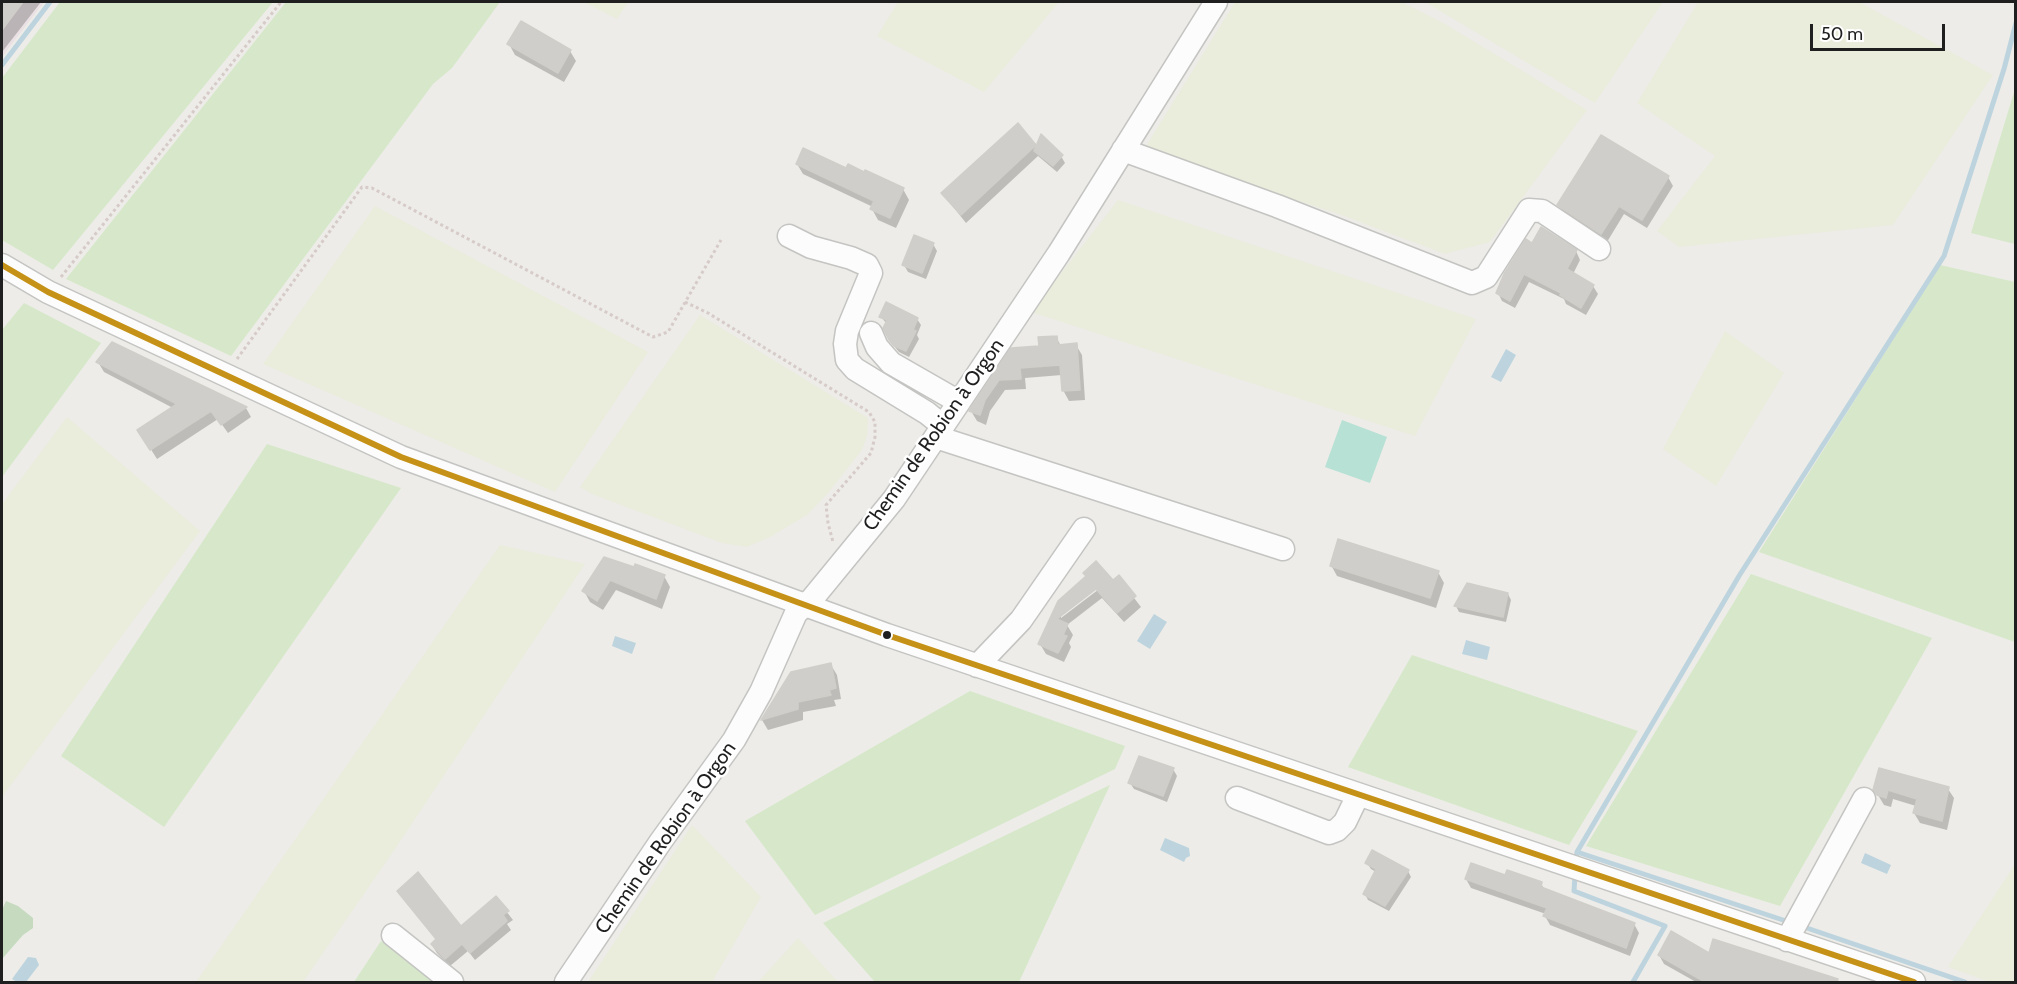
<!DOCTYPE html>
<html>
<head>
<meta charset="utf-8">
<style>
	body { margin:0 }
	#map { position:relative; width:2017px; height:984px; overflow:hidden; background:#edece8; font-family:Cabin,sans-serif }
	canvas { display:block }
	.frame { position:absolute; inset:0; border:3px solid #1f1f1f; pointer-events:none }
	.scale { position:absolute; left:1810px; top:24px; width:135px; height:27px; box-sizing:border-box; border:3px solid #1f1f1f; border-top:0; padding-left:8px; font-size:18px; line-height:21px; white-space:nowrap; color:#1f1f1f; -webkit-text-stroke:4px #fff; paint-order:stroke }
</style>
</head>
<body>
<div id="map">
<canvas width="2017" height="984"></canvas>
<div class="frame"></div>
<div class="scale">50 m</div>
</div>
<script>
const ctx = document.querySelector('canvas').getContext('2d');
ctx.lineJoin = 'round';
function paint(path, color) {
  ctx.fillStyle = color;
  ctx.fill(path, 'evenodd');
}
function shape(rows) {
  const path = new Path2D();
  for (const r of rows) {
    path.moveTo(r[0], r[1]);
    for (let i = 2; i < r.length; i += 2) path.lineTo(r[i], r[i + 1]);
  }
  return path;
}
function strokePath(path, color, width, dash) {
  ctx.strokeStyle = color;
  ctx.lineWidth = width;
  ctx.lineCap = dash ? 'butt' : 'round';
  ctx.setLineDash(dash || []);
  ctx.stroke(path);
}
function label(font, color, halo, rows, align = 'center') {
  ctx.font = font + ' Cabin,sans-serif';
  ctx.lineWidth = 5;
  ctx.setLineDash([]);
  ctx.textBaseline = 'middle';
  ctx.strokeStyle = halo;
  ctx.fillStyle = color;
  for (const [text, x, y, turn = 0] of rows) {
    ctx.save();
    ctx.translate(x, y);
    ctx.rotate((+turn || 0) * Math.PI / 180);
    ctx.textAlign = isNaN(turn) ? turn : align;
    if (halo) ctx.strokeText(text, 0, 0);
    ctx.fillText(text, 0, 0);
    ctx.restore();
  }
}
paint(shape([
	[2,2,44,2,2,57]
]), '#eae1e5');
paint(shape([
	[584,2,628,2,617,19],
	[898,2,1059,2,984,92,877,36],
	[1235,2,1402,2,1445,24,1587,110,1490,242,1445,254,1336,213,1143,151],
	[1425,2,1663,2,1595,103],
	[1698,2,1859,2,1993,75,1893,225,1679,247,1657,231,1715,156,1637,103],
	[1118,200,1476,319,1415,436,1031,312],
	[375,206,648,352,555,492,263,364],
	[700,315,868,418,867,436,862,450,828,493,807,515,772,536,747,547,722,543,592,494,580,487],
	[1725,331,1784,373,1716,486,1663,449],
	[67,417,200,531,2,797,2,504],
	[500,545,585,564,395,849,303,982,196,982],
	[692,825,761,897,712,982,588,982],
	[2015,864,2015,982,1990,982,1948,967],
	[798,938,838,982,758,982]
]), '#eaecdc');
paint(shape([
	[60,2,273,2,53,270,2,240,2,78],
	[286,2,500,2,452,68,433,84,231,356,66,279],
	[2015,89,2015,244,1971,233],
	[1940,265,2015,282,2015,642,1759,552],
	[24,303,101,343,2,477,2,330],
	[267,444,401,488,164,827,61,756],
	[1751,574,1932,638,1780,906,1586,846],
	[1412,655,1638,731,1569,845,1348,767],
	[970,691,1125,746,1115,769,815,915,745,821],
	[1110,785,1019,982,875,982,823,923],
	[381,941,433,982,354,982]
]), '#d6e8c9');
paint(shape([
	[6,901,18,906,33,918,33,928,23,935,2,959,2,910]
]), '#c5dabf');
paint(shape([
	[1342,420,1387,437,1370,483,1325,467]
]), '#b6e1d4');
paint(shape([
	[1506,349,1516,355,1501,382,1491,377],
	[1154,614,1167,622,1150,649,1137,641],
	[615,636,636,643,632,654,612,646],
	[1466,640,1490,647,1487,660,1462,654],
	[1165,838,1189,848,1190,856,1186,858,1184,862,1160,850],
	[1865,853,1891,865,1887,874,1861,863],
	[28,957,36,958,39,965,26,982,17,982,12,979]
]), '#bdd4de');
paint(shape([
	[2,2,41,2,2,52],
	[509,44,570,51,576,61,564,82,515,55],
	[1018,125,1037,148,1061,156,1065,163,1057,172,1038,156,966,223,943,194],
	[797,164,903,189,909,200,896,228,878,220,872,209,873,207,803,174],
	[1668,177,1673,186,1647,228,1624,214,1607,242,1564,214,1559,205],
	[933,244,937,251,926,279,908,272,904,265],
	[1533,245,1576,251,1580,260,1573,274,1593,286,1598,294,1586,315,1566,304,1564,299,1529,282,1515,308,1502,301,1498,293],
	[881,317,917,319,921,325,917,335,919,339,909,357,899,352,894,346,890,339,887,324],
	[1056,337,1061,346,1076,345,1082,355,1085,400,1069,401,1063,390,1062,375,1025,378,1026,389,1005,390,990,411,986,425,977,421,971,411,1012,350,1040,348],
	[113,344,246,408,251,417,228,433,218,419,157,459,145,440,173,408,104,372,98,362],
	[605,558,664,576,670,587,662,609,616,590,603,610,590,602,584,591],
	[1096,563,1113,582,1118,577,1141,607,1124,622,1102,598,1067,625,1073,635,1069,643,1071,647,1064,662,1046,654,1040,644,1059,601,1087,577,1085,573],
	[1101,583,1103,586,1061,618,1061,614],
	[1331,565,1438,572,1444,583,1436,608,1337,576],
	[1508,594,1511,600,1506,622,1459,612,1456,606],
	[831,665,837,675,841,699,834,700,836,706,803,712,803,720,768,730,762,720,792,674],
	[1173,769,1177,776,1167,802,1134,789,1130,783],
	[1948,789,1954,798,1947,830,1920,823,1914,813,1916,806,1893,799,1891,807,1884,805,1875,790],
	[1367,863,1408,871,1411,877,1389,911,1368,900,1365,894,1376,872,1371,869],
	[1466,879,1541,884,1546,891,1634,924,1639,933,1630,956,1550,925,1545,916,1546,914,1471,888],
	[496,898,513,920,507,924,511,930,475,960,468,951,450,966,437,953,432,945,461,928],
	[1659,955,1710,956,1832,979,1834,982,1696,982,1664,964]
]), '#0003');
strokePath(shape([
	[2,65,50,2],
	[1577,852,1789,922],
	[1576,862,1577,852,1739,576,1944,256,2004,69,2016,23],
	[1575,875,1574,891,1665,926,1633,982],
	[1801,926,1965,982]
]), '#bdd4de', 5);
const building = shape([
	[2,2,23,2,2,30,2,2],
	[521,21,571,50,558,73,507,44,521,21],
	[1018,123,1036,145,961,215,941,193,1018,123],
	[1041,134,1063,155,1053,166,1034,151,1041,134],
	[1601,135,1669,176,1642,220,1619,206,1601,234,1557,205,1601,135],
	[803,148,846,168,848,164,864,172,865,170,904,188,890,218,870,209,874,201,796,164,803,148],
	[1541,227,1577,250,1567,269,1594,285,1581,308,1560,295,1561,293,1524,274,1510,301,1496,293,1504,274,1526,239,1532,243,1541,227],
	[914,235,934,243,922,273,902,265,914,235],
	[886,302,918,318,913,330,916,331,906,351,894,346,889,340,883,328,887,320,879,317,886,302],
	[1057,336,1058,345,1077,343,1080,390,1062,391,1060,365,1020,368,1021,379,999,380,985,400,980,415,969,411,1011,348,1039,346,1038,337,1057,336],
	[112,342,224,396,247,407,221,425,211,411,150,450,137,430,177,404,96,362,112,342],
	[1338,539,1439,571,1430,598,1330,566,1338,539],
	[604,557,634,567,635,564,665,575,656,599,610,580,597,601,582,591,604,557],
	[1096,561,1113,580,1119,575,1136,596,1117,613,1096,589,1057,619,1068,624,1063,635,1067,636,1058,653,1038,644,1058,601,1086,576,1083,573,1096,561],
	[1467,583,1508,593,1503,617,1454,606,1467,583],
	[831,663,836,688,829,690,831,695,798,702,798,709,761,720,791,672,831,663],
	[1139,756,1174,768,1163,796,1128,783,1139,756],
	[1879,768,1949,787,1942,821,1913,813,1917,799,1888,790,1886,798,1877,795,1873,790,1879,768],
	[1372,850,1409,870,1385,906,1363,894,1376,869,1365,863,1372,850],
	[1471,863,1505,875,1507,870,1542,882,1541,887,1635,923,1626,948,1543,916,1547,908,1465,879,1471,863],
	[418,872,461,926,496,896,509,911,503,915,507,921,470,953,462,944,445,959,431,944,436,939,397,891,418,872],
	[1671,931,1709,953,1713,939,1838,979,1837,982,1705,982,1658,955,1671,931]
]);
paint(building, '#d0cecb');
strokePath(building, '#d0cec9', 1.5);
const minor = shape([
	[1123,150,1277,206,1472,283,1486,277,1529,210,1542,211,1599,249],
	[789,236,811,247,851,258,867,265,871,273,847,331,845,344,847,360,855,369,927,413,943,426],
	[2,265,48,292,401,457,887,635,1914,982],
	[871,333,877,347,891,363,959,402],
	[936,437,1283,549],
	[977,666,1021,620,1084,529],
	[1237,798,1329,833,1337,830,1345,822,1358,795],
	[393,935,452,982],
	[1787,940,1864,799],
	[566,982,661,841,734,740,761,692,796,613,812,599,894,499,1059,253,1216,2]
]);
strokePath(minor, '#c4c4c2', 25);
strokePath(shape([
	[61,277,281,2],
	[685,302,708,313,869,412,875,422,875,437,871,453,826,505,828,523,833,542],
	[237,359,362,187,372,188,653,337,668,332,721,240]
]), '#d6cbc8', 3, [3, 3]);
strokePath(minor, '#fcfcfc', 22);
strokePath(shape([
	[2,265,48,292,401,457,887,635,1914,982]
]), '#c59217', 6);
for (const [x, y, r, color] of [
	[887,635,5,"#1f1f1f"]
]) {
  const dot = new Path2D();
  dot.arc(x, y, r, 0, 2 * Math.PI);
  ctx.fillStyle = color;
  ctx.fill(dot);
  strokePath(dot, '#fff', 2);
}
label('20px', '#1f1f1f', '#fff', [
	["Chemin de Robion à Orgon",934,435,-55],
	["Chemin de Robion à Orgon",666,838,-55]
]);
</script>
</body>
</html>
